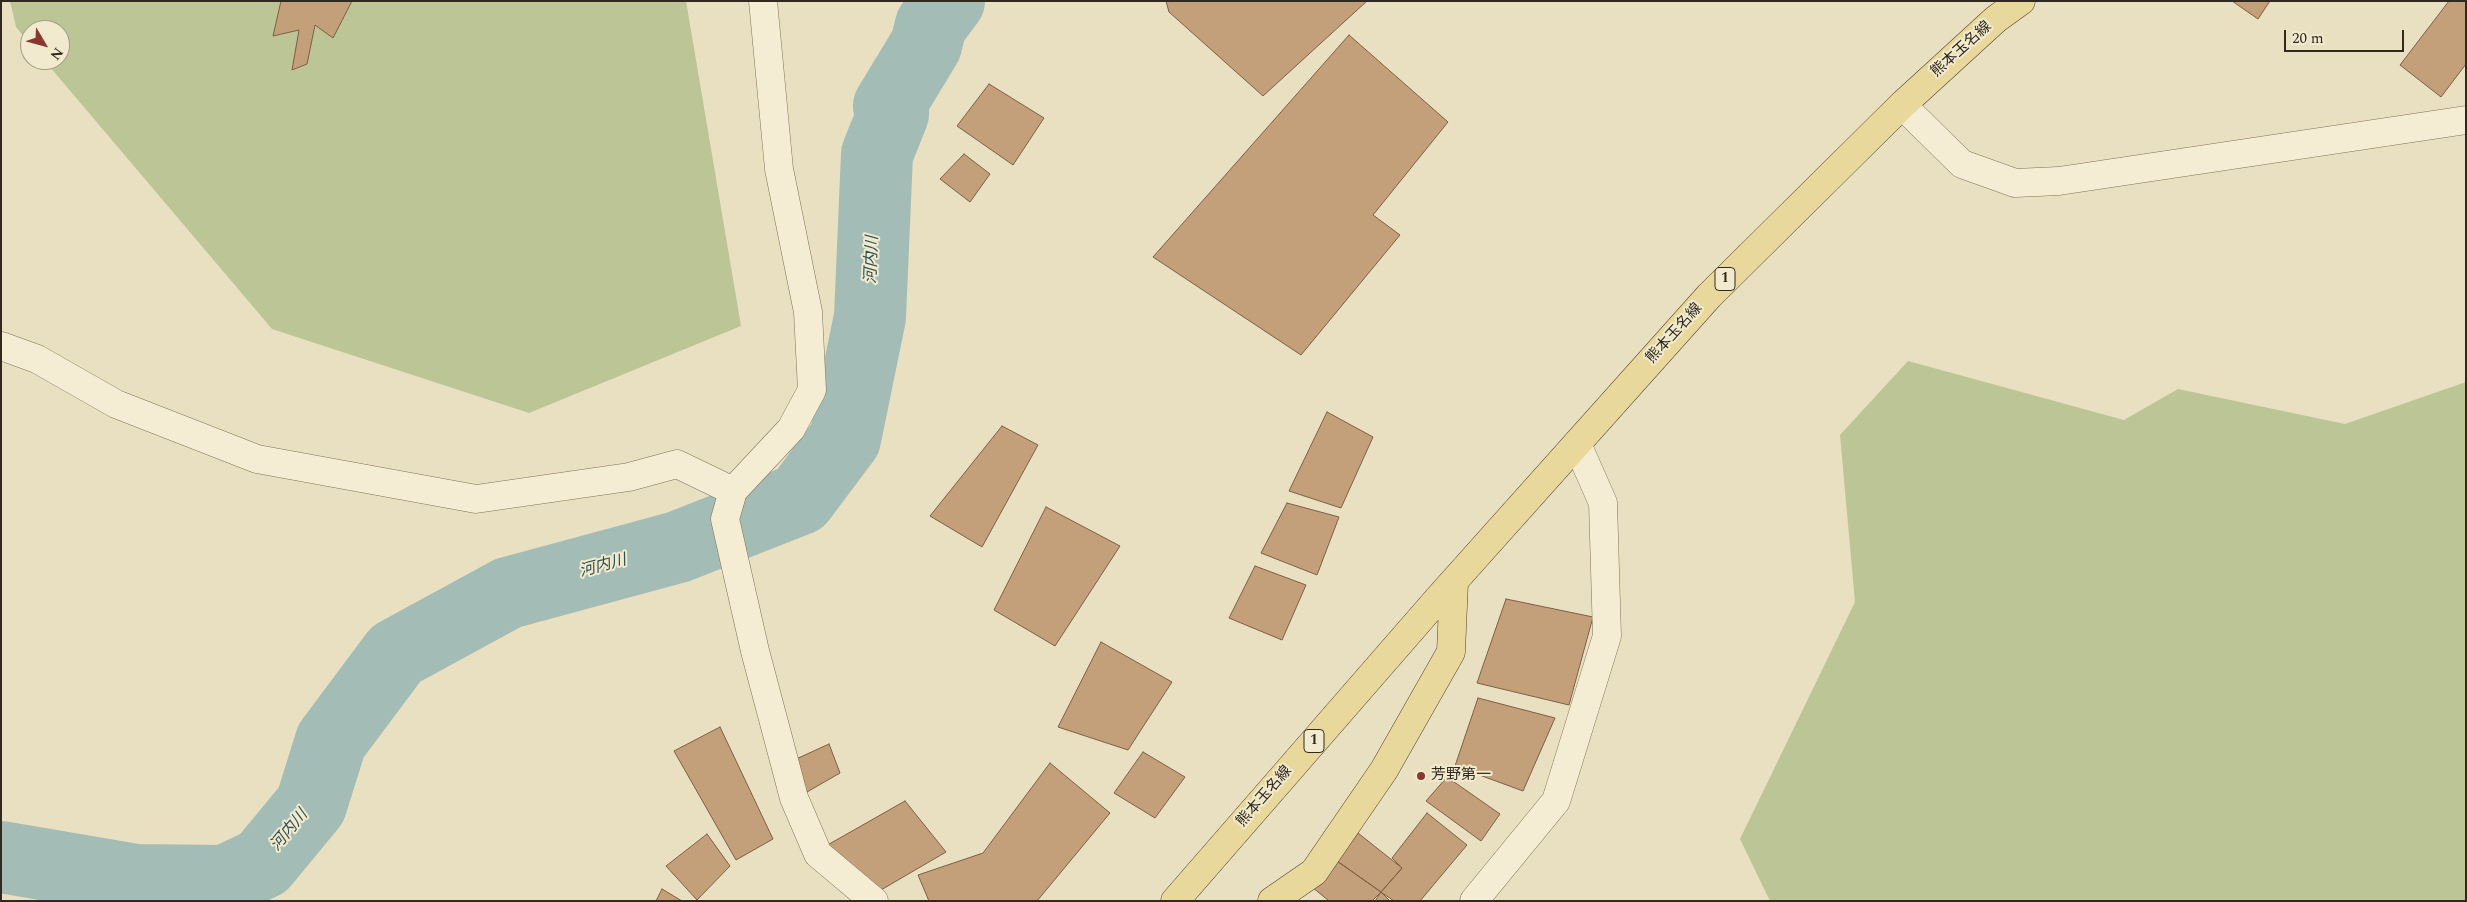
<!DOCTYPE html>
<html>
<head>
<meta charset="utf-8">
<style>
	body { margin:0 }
	#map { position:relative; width:2467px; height:902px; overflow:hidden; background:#e9e0c1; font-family:Spectral,serif }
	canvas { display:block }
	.frame { position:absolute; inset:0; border:2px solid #31291d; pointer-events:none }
	.north { position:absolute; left:20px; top:20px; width:50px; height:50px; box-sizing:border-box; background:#f1eacf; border:1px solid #a49d88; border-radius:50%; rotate:127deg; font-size:14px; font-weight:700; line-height:20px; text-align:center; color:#31291d }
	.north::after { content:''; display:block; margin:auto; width:18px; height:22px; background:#893730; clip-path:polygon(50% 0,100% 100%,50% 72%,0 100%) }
	.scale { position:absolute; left:2284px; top:30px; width:120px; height:22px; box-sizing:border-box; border:2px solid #31291d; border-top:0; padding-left:6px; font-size:15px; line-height:18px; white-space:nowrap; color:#31291d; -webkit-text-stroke:4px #f1eacf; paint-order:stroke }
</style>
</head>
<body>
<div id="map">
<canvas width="2467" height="902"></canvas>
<div class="frame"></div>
<div class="north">N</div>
<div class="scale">20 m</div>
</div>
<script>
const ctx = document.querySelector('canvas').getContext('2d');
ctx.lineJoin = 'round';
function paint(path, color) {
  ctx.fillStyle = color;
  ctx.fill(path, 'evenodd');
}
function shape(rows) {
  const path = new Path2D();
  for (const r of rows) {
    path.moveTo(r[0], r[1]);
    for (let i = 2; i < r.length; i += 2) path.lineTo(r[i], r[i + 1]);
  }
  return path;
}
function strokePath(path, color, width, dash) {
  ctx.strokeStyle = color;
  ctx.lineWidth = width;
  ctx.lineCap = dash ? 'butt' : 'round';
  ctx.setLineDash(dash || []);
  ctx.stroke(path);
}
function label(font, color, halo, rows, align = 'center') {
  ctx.font = font + ' Spectral,"Noto Sans JP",serif';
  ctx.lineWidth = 4;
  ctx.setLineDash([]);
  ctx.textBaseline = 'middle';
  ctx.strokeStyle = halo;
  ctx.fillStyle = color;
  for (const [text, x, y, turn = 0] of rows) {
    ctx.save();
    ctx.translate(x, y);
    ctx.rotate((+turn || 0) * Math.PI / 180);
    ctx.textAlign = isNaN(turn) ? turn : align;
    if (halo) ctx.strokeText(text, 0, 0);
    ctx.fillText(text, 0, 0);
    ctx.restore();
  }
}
paint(shape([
	[10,1,686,1,741,326,529,413,272,329,44,60,60,60,60,30,30,30,30,44,16,27],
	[1908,361,2124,420,2178,389,2345,424,2466,382,2466,901,1770,901,1740,839,1855,602,1840,435]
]), '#bcc596');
strokePath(shape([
	[1,857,136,880,225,881,263,863,311,805,331,741,396,654,508,593,678,547,800,499,845,439,870,317,877,154,893,114,889,106,926,45,931,25,949,1]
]), '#a3bcb6', 72);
const building = shape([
	[281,1,352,1,333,38,315,25,307,64,292,70,299,30,273,36,281,1],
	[1166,1,1367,1,1263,96,1169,12,1166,1],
	[2232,1,2270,1,2258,19,2232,1],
	[2449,1,2466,1,2466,64,2441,97,2400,65,2449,1],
	[1349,35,1448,122,1373,215,1400,235,1301,355,1153,257,1349,35],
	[989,84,1044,118,1013,165,957,126,989,84],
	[964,154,990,174,970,202,940,179,964,154],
	[1327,412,1373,437,1341,508,1289,491,1327,412],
	[1002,426,1038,445,982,547,930,516,1002,426],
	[1287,503,1339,517,1317,575,1261,553,1287,503],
	[1046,507,1120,546,1055,646,994,610,1046,507],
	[1255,566,1306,585,1282,640,1229,618,1255,566],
	[1506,599,1593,617,1569,705,1477,683,1506,599],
	[1101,642,1172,682,1128,750,1058,727,1101,642],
	[1478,698,1555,718,1523,791,1455,766,1478,698],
	[720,727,773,839,736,860,674,751,720,727],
	[829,744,840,773,807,792,794,760,829,744],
	[1143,752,1185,777,1155,818,1114,793,1143,752],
	[1050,763,1110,813,1037,901,929,901,918,875,983,853,1050,763],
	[1447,777,1500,814,1481,841,1426,801,1447,777],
	[905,801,946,852,869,897,824,847,905,801],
	[1427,813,1467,845,1420,901,1394,901,1381,892,1402,868,1392,858,1427,813],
	[1358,833,1402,868,1381,892,1337,861,1358,833],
	[707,834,730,866,697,900,666,866,707,834],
	[1337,861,1381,892,1372,901,1329,901,1312,887,1337,861],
	[662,889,682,901,656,901,662,889],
	[1381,892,1390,901,1375,901,1381,892]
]);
paint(building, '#c39f7a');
strokePath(building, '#7d5f43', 1);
const minor = shape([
	[763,1,779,169,808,312,812,390,791,429,733,491,725,519,755,651,794,798,818,854,874,901],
	[1902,105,1962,164,2015,183,2059,181,2466,120],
	[1,346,37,359,116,404,257,459,476,499,629,477,677,464,733,491],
	[1474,901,1556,801,1607,636,1603,503,1577,444]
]);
const major = shape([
	[1175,901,1437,600,1709,296,1902,105,1996,19,2021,1],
	[1272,901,1314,872,1384,770,1451,652,1454,582]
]);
strokePath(minor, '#80725a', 29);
strokePath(major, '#4e402e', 29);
strokePath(minor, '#f5edd3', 28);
strokePath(major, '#e9d89b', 28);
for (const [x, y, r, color] of [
	[1421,776,5,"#893730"]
]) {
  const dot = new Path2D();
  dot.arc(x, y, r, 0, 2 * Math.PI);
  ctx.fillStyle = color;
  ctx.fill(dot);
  strokePath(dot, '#f1eacf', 2);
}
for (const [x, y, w] of [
	[1725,279,20],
	[1314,741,20]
]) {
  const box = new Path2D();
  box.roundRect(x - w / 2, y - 11.5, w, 23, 4);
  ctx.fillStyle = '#f1eacf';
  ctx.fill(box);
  strokePath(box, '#31291d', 1);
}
label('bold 14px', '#31291d', null, [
	["1",1725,279],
	["1",1314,741]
]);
label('15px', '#31291d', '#f1eacf', [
	["熊本玉名線",1962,50,-42],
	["熊本玉名線",1675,334,-48],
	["熊本玉名線",1265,797,-49]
]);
label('15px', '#31291d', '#f1eacf', [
	["芳野第一",1431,776]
], 'left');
label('italic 16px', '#2e4f50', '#f1eacf', [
	["河内川",873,260,-88],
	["河内川",603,567,-15],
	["河内川",290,831,-50]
]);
</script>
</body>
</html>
